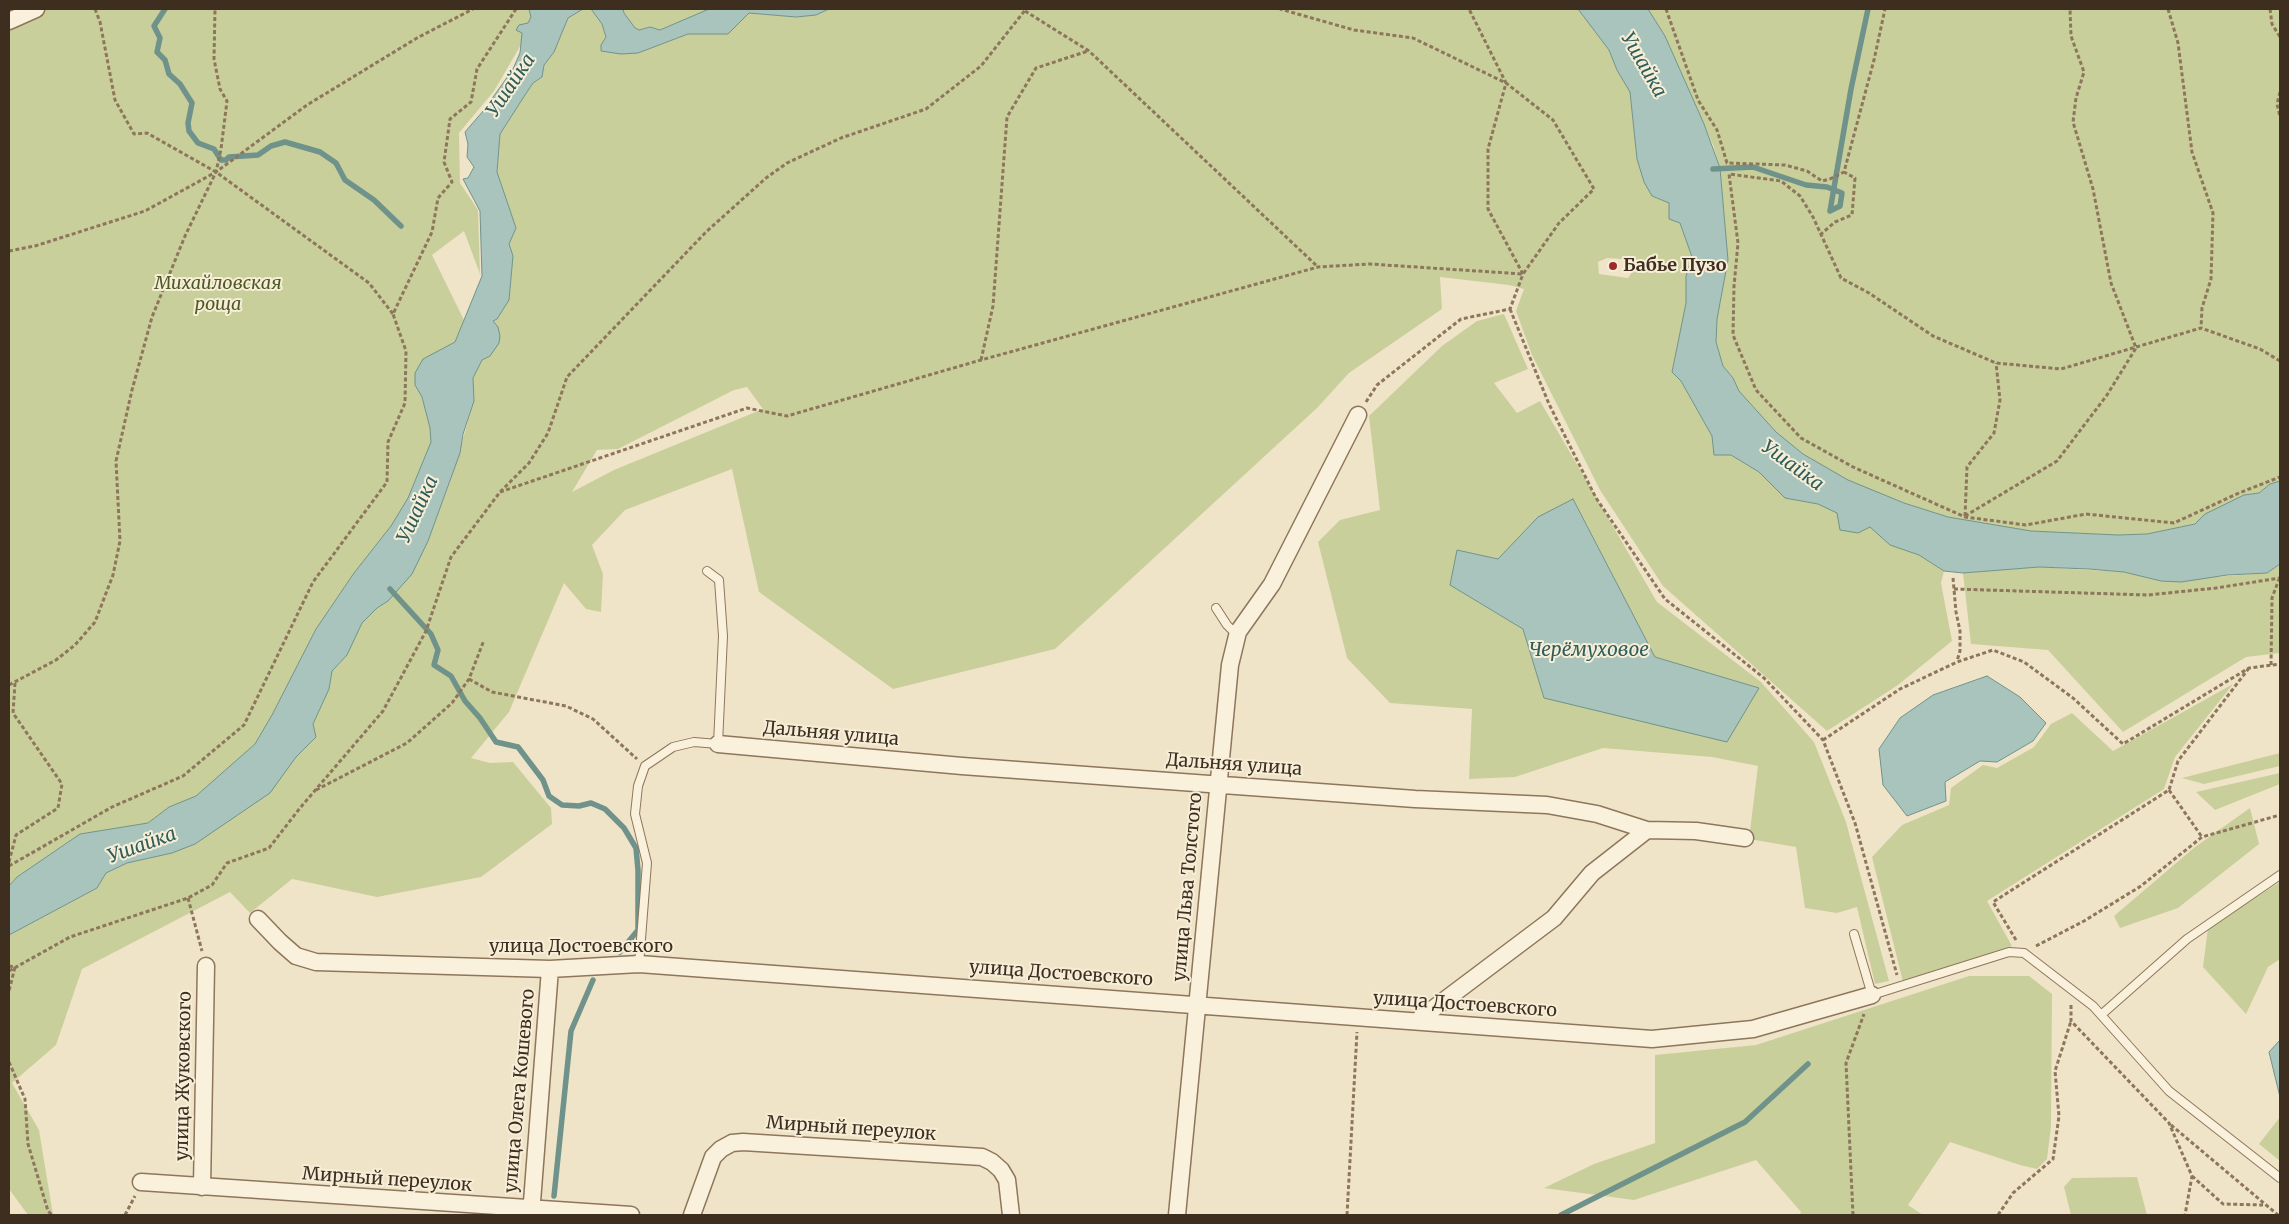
<!DOCTYPE html>
<html>
<head>
<meta charset="utf-8">
<style>
	body { margin:0 }
	#map { position:relative; width:2289px; height:1224px; overflow:hidden; background:#f0e4c8; font-family:Merriweather,serif }
	canvas { display:block }
	.frame { position:absolute; inset:0; border:10px solid #3d2e20; pointer-events:none }
</style>
</head>
<body>
<div id="map">
<canvas width="2289" height="1224"></canvas>
<div class="frame"></div>
</div>
<script>
const ctx = document.querySelector('canvas').getContext('2d');
ctx.lineJoin = 'round';
function paint(path, color) {
  ctx.fillStyle = color;
  ctx.fill(path, 'evenodd');
}
function shape(rows) {
  const path = new Path2D();
  for (const r of rows) {
    path.moveTo(r[0], r[1]);
    for (let i = 2; i < r.length; i += 2) path.lineTo(r[i], r[i + 1]);
  }
  return path;
}
function strokePath(path, color, width, dash) {
  ctx.strokeStyle = color;
  ctx.lineWidth = width;
  ctx.lineCap = dash ? 'butt' : 'round';
  ctx.setLineDash(dash || []);
  ctx.stroke(path);
}
function label(font, color, halo, rows, align = 'center') {
  ctx.font = font + ' Merriweather,serif';
  ctx.lineWidth = 4;
  ctx.setLineDash([]);
  ctx.textBaseline = 'middle';
  ctx.strokeStyle = halo;
  ctx.fillStyle = color;
  for (const [text, x, y, turn = 0] of rows) {
    ctx.save();
    ctx.translate(x, y);
    ctx.rotate((+turn || 0) * Math.PI / 180);
    ctx.textAlign = isNaN(turn) ? turn : align;
    if (halo) ctx.strokeText(text, 0, 0);
    ctx.fillText(text, 0, 0);
    ctx.restore();
  }
}
paint(shape([
	[9,9,533,9,536,19,494,91,459,133,460,183,478,210,480,274,464,231,432,255,464,320,455,342,442,349,415,385,422,397,430,428,431,442,408,498,391,526,354,573,316,629,272,715,255,744,235,763,196,796,169,807,148,823,80,834,17,877,9,886],
	[583,9,591,9,602,24,606,37,601,45,638,53,688,34,728,34,749,13,796,17,816,15,829,9,1578,9,1609,50,1617,70,1630,92,1637,159,1652,196,1669,203,1680,223,1692,257,1686,275,1686,303,1672,371,1681,381,1712,436,1714,455,1731,455,1759,472,1785,498,1818,504,1870,526,1891,545,1919,555,1944,571,1941,583,1952,641,1898,685,1827,731,1663,586,1600,490,1532,355,1516,311,1524,289,1509,285,1440,277,1442,309,1349,373,1317,408,1055,649,893,689,759,592,732,469,625,510,592,545,603,574,601,612,586,609,564,583,509,712,471,758,490,763,513,762,551,808,552,824,481,877,377,897,292,879,250,913,230,892,82,969,56,1045,12,1083,39,1130,53,1215,28,1215,9,1189,9,935,97,888,106,873,127,863,172,853,296,757,316,737,313,724,329,689,332,671,347,655,362,623,377,608,388,601,428,541,451,479,474,401,473,378,482,360,490,356,493,321,509,300,513,256,509,244,516,228,497,172,500,134,525,95,533,83,542,77,544,65,554,52,568,18],
	[1607,258,1623,259,1632,272,1628,278,1599,274,1598,262],
	[747,387,763,409,614,470,572,492,597,450,618,449,734,390],
	[623,9,709,9,660,30,650,27,639,30,635,28,624,13],
	[1648,9,2280,9,2280,481,2270,484,2259,493,2244,495,2206,514,2195,524,2147,534,2118,535,2031,531,1948,517,1904,503,1847,480,1803,454,1776,432,1739,391,1733,378,1723,366,1716,342,1717,319,1728,260,1720,168,1713,145,1690,92,1665,36],
	[1504,314,1528,369,1494,383,1517,413,1540,401,1657,602,1761,682,1814,742,1846,822,1889,981,1875,984,1857,907,1837,913,1805,908,1796,847,1749,839,1758,766,1712,757,1603,748,1515,777,1469,779,1472,709,1390,703,1347,658,1318,542,1340,520,1380,510,1369,416,1442,346,1477,321],
	[1573,499,1655,657,1759,688,1544,698,1523,629,1450,585,1457,550,1498,559],
	[2280,564,2280,653,2246,657,2123,732,2048,650,1971,644,1963,573,2039,567,2124,572,2161,581,2267,573],
	[2233,684,2175,757,2164,789,1987,901,2012,946,1903,982,1872,857,1902,825,1949,805,1951,788,1983,765,1997,768,2034,747,2051,724,2072,713,2113,751],
	[2280,753,2280,766,2204,784,2182,778],
	[2280,773,2280,784,2215,810,2196,792],
	[2250,808,2259,844,2178,908,2120,928,2114,916,2195,847],
	[2280,882,2280,959,2268,967,2246,1014,2203,967,2208,928],
	[1969,976,2029,976,2052,994,2051,1126,2047,1159,2037,1169,2020,1165,1950,1142,1908,1205,1923,1215,1800,1215,1801,1212,1756,1160,1634,1200,1544,1188,1594,1164,1655,1143,1655,1055,1756,1045],
	[2280,1117,2280,1161,2259,1144],
	[2137,1177,2147,1215,2071,1215,2064,1187,2072,1178]
]), '#c9cf9b');
const water = shape([
	[529,9,583,9,568,18,554,52,544,65,542,77,533,83,525,95,500,134,497,172,516,228,509,244,513,256,509,300,497,319,493,321,498,327,500,336,499,343,490,356,482,360,473,378,474,401,463,434,460,453,428,541,412,574,388,601,377,608,362,623,347,655,332,671,329,689,313,724,316,737,296,757,270,793,195,844,172,853,127,863,106,873,97,888,9,935,9,886,17,877,80,834,148,823,169,807,196,796,255,744,272,715,316,629,354,573,391,526,408,498,431,442,430,428,422,397,415,385,415,373,423,359,455,342,482,276,480,211,463,179,468,178,474,167,467,157,468,144,465,132,484,110,513,69,520,53,522,33,516,30,519,25,528,23,531,17,529,9],
	[591,9,623,9,624,13,635,28,639,30,650,27,660,30,709,9,829,9,816,15,796,17,749,13,728,34,688,34,638,53,621,54,601,51,601,45,606,37,602,24,591,9],
	[1578,9,1648,9,1665,36,1704,124,1720,168,1728,260,1717,319,1716,342,1723,366,1733,378,1739,391,1776,432,1803,454,1848,480,1904,503,1948,517,2031,531,2118,535,2147,534,2195,524,2205,514,2244,495,2259,493,2270,484,2280,481,2280,564,2267,573,2227,575,2181,582,2161,581,2124,572,2089,569,2039,567,1963,573,1944,571,1919,555,1890,545,1870,527,1858,533,1840,530,1837,513,1818,504,1785,498,1759,472,1731,455,1714,455,1712,436,1681,381,1672,372,1686,303,1686,276,1692,257,1680,223,1669,219,1669,203,1652,196,1644,182,1637,159,1630,92,1617,70,1609,50,1578,9],
	[1573,499,1655,657,1759,688,1727,742,1544,698,1523,629,1450,585,1457,550,1498,559,1538,517,1573,499],
	[1987,676,2020,697,2046,723,2033,741,1997,762,1980,761,1945,782,1946,801,1907,816,1883,785,1879,749,1900,718,1933,695,1987,676],
	[2280,1040,2280,1097,2269,1052,2280,1040]
]);
paint(water, '#a9c4bc');
strokePath(water, '#6f938a', 1);
strokePath(shape([
	[165,9,154,26,160,38,157,52,165,60,169,74,180,84,192,103,188,123,189,131,198,143,214,149,221,160,226,160,229,157,258,155,271,146,285,142,320,152,336,163,345,180,374,200,401,226],
	[1713,169,1753,167,1806,185,1827,187,1842,193,1840,206,1830,211],
	[1830,211,1851,89,1868,9],
	[390,589,431,634,438,650,434,665,451,676,465,701,480,718,496,742,518,747,543,780,549,796,562,805,579,806,591,803,605,809,624,828,636,848,638,870,638,930,620,952],
	[554,1196,571,1031,593,980],
	[1561,1215,1745,1122,1808,1064]
]), '#6f938a', 5.5);
const lane = shape([
	[1216,608,1227,625,1232,630,1238,632],
	[1854,934,1872,995,2009,952,2024,953,2093,1006,2169,1091,2280,1178],
	[639,964,647,863,635,814,638,786,645,766,673,747,694,742,718,744,723,636,719,580,707,571],
	[2101,1015,2187,939,2280,875]
]);
const street = shape([
	[9,21,36,9],
	[718,744,962,766,1415,799,1547,805,1597,814,1647,830,1696,831,1745,838],
	[258,919,280,942,296,956,316,962,550,969,639,964,1652,1039,1753,1029,1872,995],
	[1417,1021,1554,918,1592,873,1647,830],
	[141,1182,631,1215],
	[202,1187,206,966],
	[531,1215,550,969],
	[692,1215,713,1157,721,1149,732,1143,743,1142,982,1157,992,1162,1001,1170,1007,1180,1011,1215],
	[1177,1215,1230,665,1238,632,1272,584,1358,415]
]);
strokePath(lane, '#8d765c', 10);
strokePath(street, '#8d765c', 19);
strokePath(shape([
	[95,9,100,22,115,100,134,134,147,133,216,172,369,283,393,314],
	[1666,9,1698,100,1717,130,1727,163,1785,165,1807,171,1822,181,1830,179,1844,172,1874,60,1885,9],
	[2168,9,2178,43,2192,152,2213,213,2211,279,2202,308,2201,328],
	[2270,9,2272,24,2280,37],
	[1025,11,1089,51,1318,267],
	[2280,92,2277,104,2280,117],
	[1820,235,1835,222,1852,215,1855,178,1844,172],
	[9,251,35,246,145,211,216,172,307,105,417,38,473,9],
	[1510,309,1549,404,1596,498,1665,599,1764,678,1823,740,1855,823,1897,975],
	[981,360,993,306,1007,117,1036,68,1088,51],
	[2280,361,2260,349,2201,328,2061,369,1996,363,1933,336,1869,293,1841,278,1813,217,1800,196,1781,181,1729,174,1738,243,1734,286,1733,335,1756,390,1801,438,1853,467,1965,517,2026,525,2086,514,2174,523,2239,493,2280,477],
	[1366,402,1377,385,1461,319,1510,309,1523,274,1488,209,1488,149,1506,83,1469,9],
	[500,492,747,408,787,416,981,360,1318,267,1370,264,1523,274,1559,223,1594,189,1553,120,1506,83,1413,38,1354,30,1280,9],
	[1965,516,2057,461,2107,395,2136,348,2111,283,2093,189,2073,122,2076,98,2084,72,2071,36,2070,9],
	[1965,516,1967,467,1994,433,2000,400,1996,363],
	[1953,578,1956,612,1960,631,1960,651,1957,661],
	[1954,589,2148,595,2216,588,2280,578],
	[2271,665,2272,598,2279,579],
	[469,679,492,692,566,706,593,719,637,759],
	[9,685,56,660,75,645,95,622,113,575,120,541,116,461,132,390,152,317,185,236,216,172,221,149,227,101,220,89,214,59,215,9],
	[1823,740,1900,689,1957,662,1993,650,2024,662,2073,698,2123,744,2249,668,2280,664],
	[316,790,407,743,452,703,469,679,484,640],
	[2169,790,2202,837],
	[9,862,16,835,58,808,62,784,13,713,15,683],
	[9,866,112,807,183,776,244,725,313,582,387,482,388,442,405,403,406,351,393,314,432,232,438,198,452,182,444,162,450,119,471,102,477,69,516,9],
	[188,898,202,951],
	[2016,940,1993,902,2169,790,2178,761,2249,668],
	[2036,946,2084,921,2141,886,2202,837,2280,815],
	[9,966,15,967,9,991],
	[9,971,70,937,188,898,212,885,227,863,269,848,300,808,383,711,426,631,451,557,500,492,529,463,548,433,567,377,706,232,766,178,787,163,841,138,926,109,981,66,1026,9],
	[2071,1005,2071,1021,2169,1123,2192,1176,2185,1215],
	[9,1062,25,1099,28,1144,48,1211,52,1215],
	[2171,1125,2278,1215],
	[2192,1176,2223,1204,2263,1205],
	[125,1215,135,1196],
	[1347,1215,1357,1032],
	[1853,1215,1846,1063,1864,1014],
	[1998,1215,2013,1193,2053,1159,2059,1116,2055,1071,2071,1021]
]), '#8d765c', 3, [4, 2.5]);
strokePath(lane, '#faf1dc', 8);
strokePath(street, '#faf1dc', 16);
for (const [x, y, r, color] of [
	[1613,266,5,"#9e2a2b"]
]) {
  const dot = new Path2D();
  dot.arc(x, y, r, 0, 2 * Math.PI);
  ctx.fillStyle = color;
  ctx.fill(dot);
  strokePath(dot, '#f7eed8', 2);
}
label('bold 18px', '#3d2e20', '#f7eed8', [
	["Бабье Пузо",1623,266]
], 'left');
label('italic 18px', '#4d5a26', '#f7eed8', [
	["Михайловская",218,284],
	["роща",218,305]
]);
label('18px', '#3d2e20', '#f7eed8', [
	["Дальняя улица",831,734,5],
	["Дальняя улица",1234,765,4],
	["улица Льва Толстого",1188,887,-85],
	["улица Достоевского",581,947],
	["улица Достоевского",1061,974,4],
	["улица Достоевского",1465,1005,4],
	["улица Жуковского",184,1076,-89],
	["улица Олега Кошевого",520,1091,-85],
	["Мирный переулок",851,1129,4],
	["Мирный переулок",387,1180,4]
]);
label('italic 19px', '#2f5d5a', '#f7eed8', [
	["Ушайка",1643,65,60],
	["Ушайка",511,86,-56],
	["Ушайка",1792,466,36],
	["Ушайка",418,510,-65],
	["Черёмуховое",1589,651],
	["Ушайка",142,846,-20]
]);
</script>
</body>
</html>
